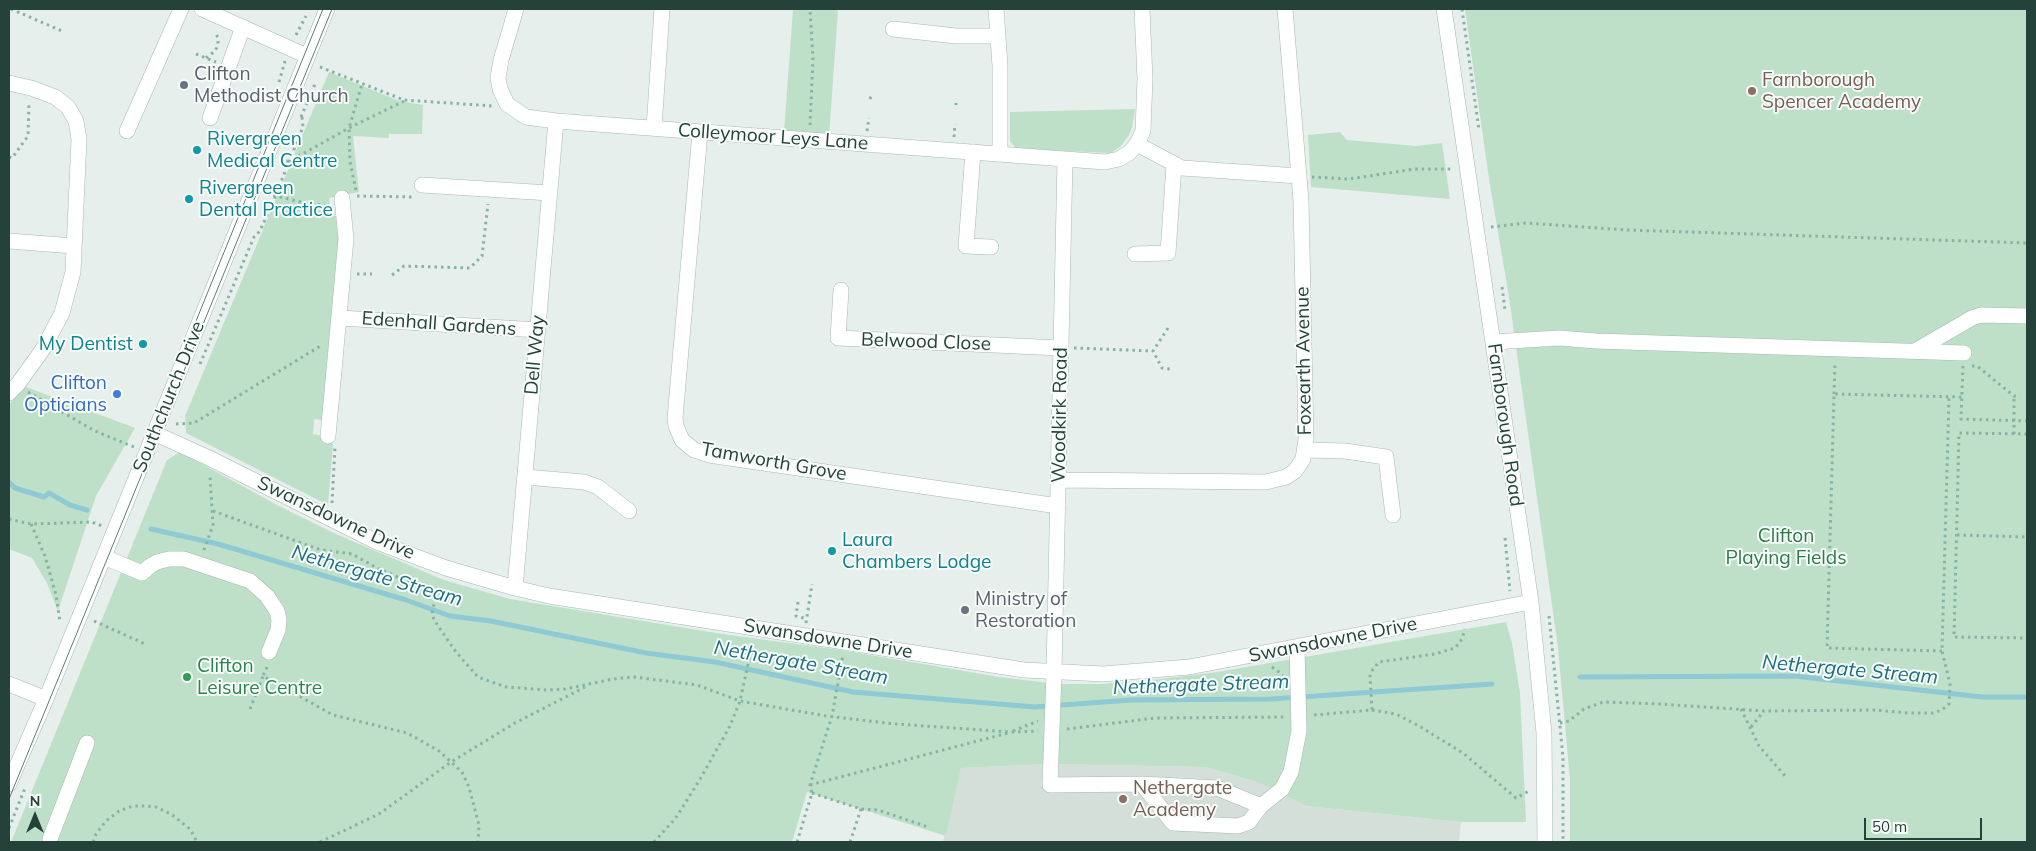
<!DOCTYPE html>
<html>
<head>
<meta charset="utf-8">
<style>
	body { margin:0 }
	#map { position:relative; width:2036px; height:851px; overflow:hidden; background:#e6efeb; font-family:Mulish,sans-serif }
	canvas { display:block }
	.frame { position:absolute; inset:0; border:10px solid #24423a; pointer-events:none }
	.north { position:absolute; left:10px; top:791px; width:50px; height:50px; -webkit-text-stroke:4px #f7fbf9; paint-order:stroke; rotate:0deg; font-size:14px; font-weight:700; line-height:20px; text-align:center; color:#24423a }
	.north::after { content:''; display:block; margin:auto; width:18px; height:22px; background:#24423a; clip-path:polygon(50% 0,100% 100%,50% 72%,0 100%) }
	.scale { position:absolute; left:1864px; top:818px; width:118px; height:22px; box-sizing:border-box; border:2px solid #24423a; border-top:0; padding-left:6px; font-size:15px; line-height:18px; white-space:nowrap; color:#24423a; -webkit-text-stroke:4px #f7fbf9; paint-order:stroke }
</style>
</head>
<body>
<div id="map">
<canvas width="2036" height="851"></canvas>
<div class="frame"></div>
<div class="north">N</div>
<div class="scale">50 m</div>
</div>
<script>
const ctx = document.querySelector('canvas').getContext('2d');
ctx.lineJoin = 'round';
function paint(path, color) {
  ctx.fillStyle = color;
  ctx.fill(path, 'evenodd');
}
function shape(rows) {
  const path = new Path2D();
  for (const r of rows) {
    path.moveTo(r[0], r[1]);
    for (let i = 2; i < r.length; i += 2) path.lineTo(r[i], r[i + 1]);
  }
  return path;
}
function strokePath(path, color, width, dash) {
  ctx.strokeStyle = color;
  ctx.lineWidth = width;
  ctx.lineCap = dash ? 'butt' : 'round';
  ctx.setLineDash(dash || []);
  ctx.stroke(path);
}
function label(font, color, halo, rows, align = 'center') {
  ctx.font = font + ' Mulish,sans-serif';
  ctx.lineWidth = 4;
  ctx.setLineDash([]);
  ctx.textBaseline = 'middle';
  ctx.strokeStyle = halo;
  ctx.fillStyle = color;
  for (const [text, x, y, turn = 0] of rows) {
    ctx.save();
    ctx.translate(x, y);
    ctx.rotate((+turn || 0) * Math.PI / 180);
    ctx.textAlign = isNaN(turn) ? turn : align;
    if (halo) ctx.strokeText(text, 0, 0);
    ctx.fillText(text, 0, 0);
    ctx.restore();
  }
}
paint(shape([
	[1051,764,1206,767,1260,783,1306,806,1461,822,1459,842,943,842,961,768]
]), '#d4dfda');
paint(shape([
	[793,9,836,9,838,11,829,136,784,132],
	[1465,9,2027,9,2027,842,1570,842,1570,779,1558,648,1509,297,1489,179],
	[329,72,399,101,423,105,422,134,389,134,389,138,353,136,359,192,329,198,331,215,339,217,341,239,323,420,314,419,313,434,322,436,322,442,333,444,328,505,186,433,185,416],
	[1135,109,1132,127,1129,135,1121,146,1111,153,1020,149,1015,147,1010,141,1010,112],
	[1340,132,1347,140,1416,146,1442,143,1450,199,1311,187,1308,135],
	[26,387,135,428,96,496,58,611,47,583,32,558,9,549,9,404],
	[180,452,279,506,338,535,444,580,510,599,722,634,841,650,999,677,1058,684,1102,684,1151,680,1218,672,1506,622,1512,643,1520,693,1526,822,1461,822,1306,806,1260,783,1206,767,1051,764,961,768,946,836,807,792,792,842,11,842,167,460]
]), '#bfe0c8');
strokePath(shape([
	[9,482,15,488,44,497,49,493,70,505,87,510],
	[151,529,218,544,406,600,450,616,491,621,646,653,715,662,853,692,1035,707,1131,700,1271,699,1492,684],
	[1580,677,1794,676,1982,697,2027,697]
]), '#8ec9d4', 5);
const minor = shape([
	[202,9,307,56],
	[516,9,501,60,498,78,500,89,507,104,526,117,556,121,1105,162,1119,159,1129,153,1137,144,1143,131,1145,79,1142,9],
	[996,9,1000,66,1000,154],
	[1444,9,1531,602,1544,733,1545,842],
	[893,29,956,36,998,36],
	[9,83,31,88,55,97,68,107,76,121,79,139,73,272,62,313,43,349,18,384,9,393],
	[210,118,243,27],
	[654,128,662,9],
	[127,131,181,9],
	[700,132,675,418,676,426,682,440,694,450,709,455,1058,506],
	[1137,144,1182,168,1299,176],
	[973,152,966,246,991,247],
	[1065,159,1054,672,1050,785,1142,784,1217,788,1261,806],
	[422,185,550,193],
	[9,241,74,246],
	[1135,254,1168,253,1174,165],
	[841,290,838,338,1061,348],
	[340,318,538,330],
	[1493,342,1559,338,1596,341,1964,353],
	[1915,351,1972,318,1981,315,2027,316],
	[154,433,209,458,377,542,446,568,515,588,549,596,1024,670,1103,674,1189,667,1531,602],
	[328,436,346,239,342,198],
	[1305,450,1345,451,1386,457,1393,515],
	[525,477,584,482,598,487,629,511],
	[1058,480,1266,482,1286,477,1295,471,1303,459,1306,439,1301,201,1285,9],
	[104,557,142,573,150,566,157,562,169,559,184,559,250,581,267,596,277,611,279,620,278,630,269,652],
	[515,588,556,121],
	[9,684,46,699],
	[9,784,46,699,327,9],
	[1142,784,1173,823,1238,826,1249,822,1261,806,1282,789,1291,772,1299,731,1297,647],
	[50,839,87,743]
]);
strokePath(minor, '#a8b8b2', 16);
strokePath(shape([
	[11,9,62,31],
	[1462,9,1479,130],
	[296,35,306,16],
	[196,54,216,62],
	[206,58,215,51,218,45,218,38,215,32],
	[320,67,404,100,493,106],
	[279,82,285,61],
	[870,99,871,96],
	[956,105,956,103],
	[301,117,315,84],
	[810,125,813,59,810,9],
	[867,131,869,118],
	[954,137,955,124],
	[9,157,12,158,28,136,29,102],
	[280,162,290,161,349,128,404,101],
	[1312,177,1349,179,1415,169,1451,169],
	[356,190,350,162,349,128,362,84],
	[267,194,305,203,330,206],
	[357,196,413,197],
	[1491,227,1526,223,1627,230,2027,243],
	[357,274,372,274],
	[392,275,404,266,470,268,482,256,488,204],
	[1502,287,1505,310],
	[1168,328,1153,351,1162,368,1170,369],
	[1074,348,1153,351],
	[200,364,254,237,260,231,275,197,303,127,302,117],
	[1963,366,1961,419,2027,421],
	[1972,366,1977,366,2014,396,2020,396],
	[28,392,95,431,134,447],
	[1834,394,1835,362],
	[176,424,194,423,322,345],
	[2014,434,2014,396],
	[2027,434,1959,433,1954,637,2027,638],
	[332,503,335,447],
	[213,511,321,550,352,554,377,568,428,590,435,599,432,613,434,620,456,652,478,677,506,687,547,690,565,689,613,679,634,677,697,685,740,701,826,716,896,724,1011,732,1038,731],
	[9,519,31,524,92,522,102,526],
	[31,524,45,556,56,595,60,622],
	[1957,535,2027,537],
	[1505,538,1510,591],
	[204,550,213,525,210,476],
	[798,602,796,616,807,619],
	[1549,616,1563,757,1563,842],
	[94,621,145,644],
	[806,623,812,584],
	[1942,651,1827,648,1834,394,1962,397],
	[267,667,263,676,333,715,407,733,439,751,462,772,469,787,479,825,478,842],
	[1272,667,1283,675],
	[250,709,263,676],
	[1741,709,1759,746,1786,777],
	[1372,710,1396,714,1419,726,1463,753,1516,798,1529,791],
	[1314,715,1372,710,1370,676,1373,669,1379,662,1435,654,1455,648,1462,639,1465,629],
	[1560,723,1569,721,1584,709,1603,702,1660,704,1764,711,1875,710,1908,713,1933,713,1942,710,1949,704,1950,684,1942,651,1949,397],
	[1751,727,1764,711],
	[1067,729,1155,718,1285,717],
	[1013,731,1038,721],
	[810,785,1008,733],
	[812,793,861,809,878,810,928,827],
	[9,828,25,788],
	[93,842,96,834,106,821,119,811,133,806,145,806,156,807,171,814,190,829,197,842],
	[320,842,379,814,451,762,515,723,585,687],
	[654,842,675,819,699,781,730,726,740,701,753,642],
	[797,842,812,793,810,785,832,716,843,655],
	[850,842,861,809]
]), '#86b3a5', 3, [2.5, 4]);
strokePath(minor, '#fff', 15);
strokePath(shape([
	[194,326,323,9],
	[9,799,332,9]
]), '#5f7d75', 1);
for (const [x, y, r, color] of [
	[184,85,5,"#6b7280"],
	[1752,91,5,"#8d6e63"],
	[197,150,5,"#0f9aa8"],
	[189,199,5,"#0f9aa8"],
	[143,344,5,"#0f9aa8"],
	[117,394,5,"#3f7fe0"],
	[832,551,5,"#0f9aa8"],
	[965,610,5,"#6b7280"],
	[187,677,5,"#2e9e5b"],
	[1123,799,5,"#8d6e63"]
]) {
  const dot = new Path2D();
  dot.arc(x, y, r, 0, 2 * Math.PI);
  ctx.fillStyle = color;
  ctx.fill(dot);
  strokePath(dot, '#f7fbf9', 2);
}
label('19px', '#5b616d', '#f7fbf9', [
	["Clifton",194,74],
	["Methodist Church",194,96],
	["Ministry of",975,599],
	["Restoration",975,621]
], 'left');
label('19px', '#785e54', '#f7fbf9', [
	["Farnborough",1762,80],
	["Spencer Academy",1762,102],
	["Nethergate",1133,788],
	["Academy",1133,810]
], 'left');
label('19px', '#24423a', '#f7fbf9', [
	["Colleymoor Leys Lane",773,137,4],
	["Edenhall Gardens",439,324,4],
	["Belwood Close",926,342,2],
	["Dell Way",535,355,-85],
	["Foxearth Avenue",1304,361,-91],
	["Southchurch Drive",169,397,-68],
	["Woodkirk Road",1060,415,-89],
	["Farnborough Road",1505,425,82],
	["Tamworth Grove",774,462,10],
	["Swansdowne Drive",336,518,25],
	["Swansdowne Drive",828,639,9],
	["Swansdowne Drive",1333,640,-11]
]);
label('19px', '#0d838f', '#f7fbf9', [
	["Rivergreen",207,139],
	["Medical Centre",207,161],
	["Rivergreen",199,188],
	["Dental Practice",199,210],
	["My Dentist",133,344,"right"],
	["Laura",842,540],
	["Chambers Lodge",842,562]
], 'left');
label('19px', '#366cbe', '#f7fbf9', [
	["Clifton",107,383],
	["Opticians",107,405]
], 'right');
label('19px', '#2d7a4b', '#f7fbf9', [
	["Clifton",1786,536],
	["Playing Fields",1786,558]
]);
label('19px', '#27864d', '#f7fbf9', [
	["Clifton",197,666],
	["Leisure Centre",197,688]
], 'left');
label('italic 20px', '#1c6f80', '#f7fbf9', [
	["Nethergate Stream",377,576,16],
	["Nethergate Stream",801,663,10],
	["Nethergate Stream",1850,670,5],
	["Nethergate Stream",1201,685,-2]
]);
</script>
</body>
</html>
